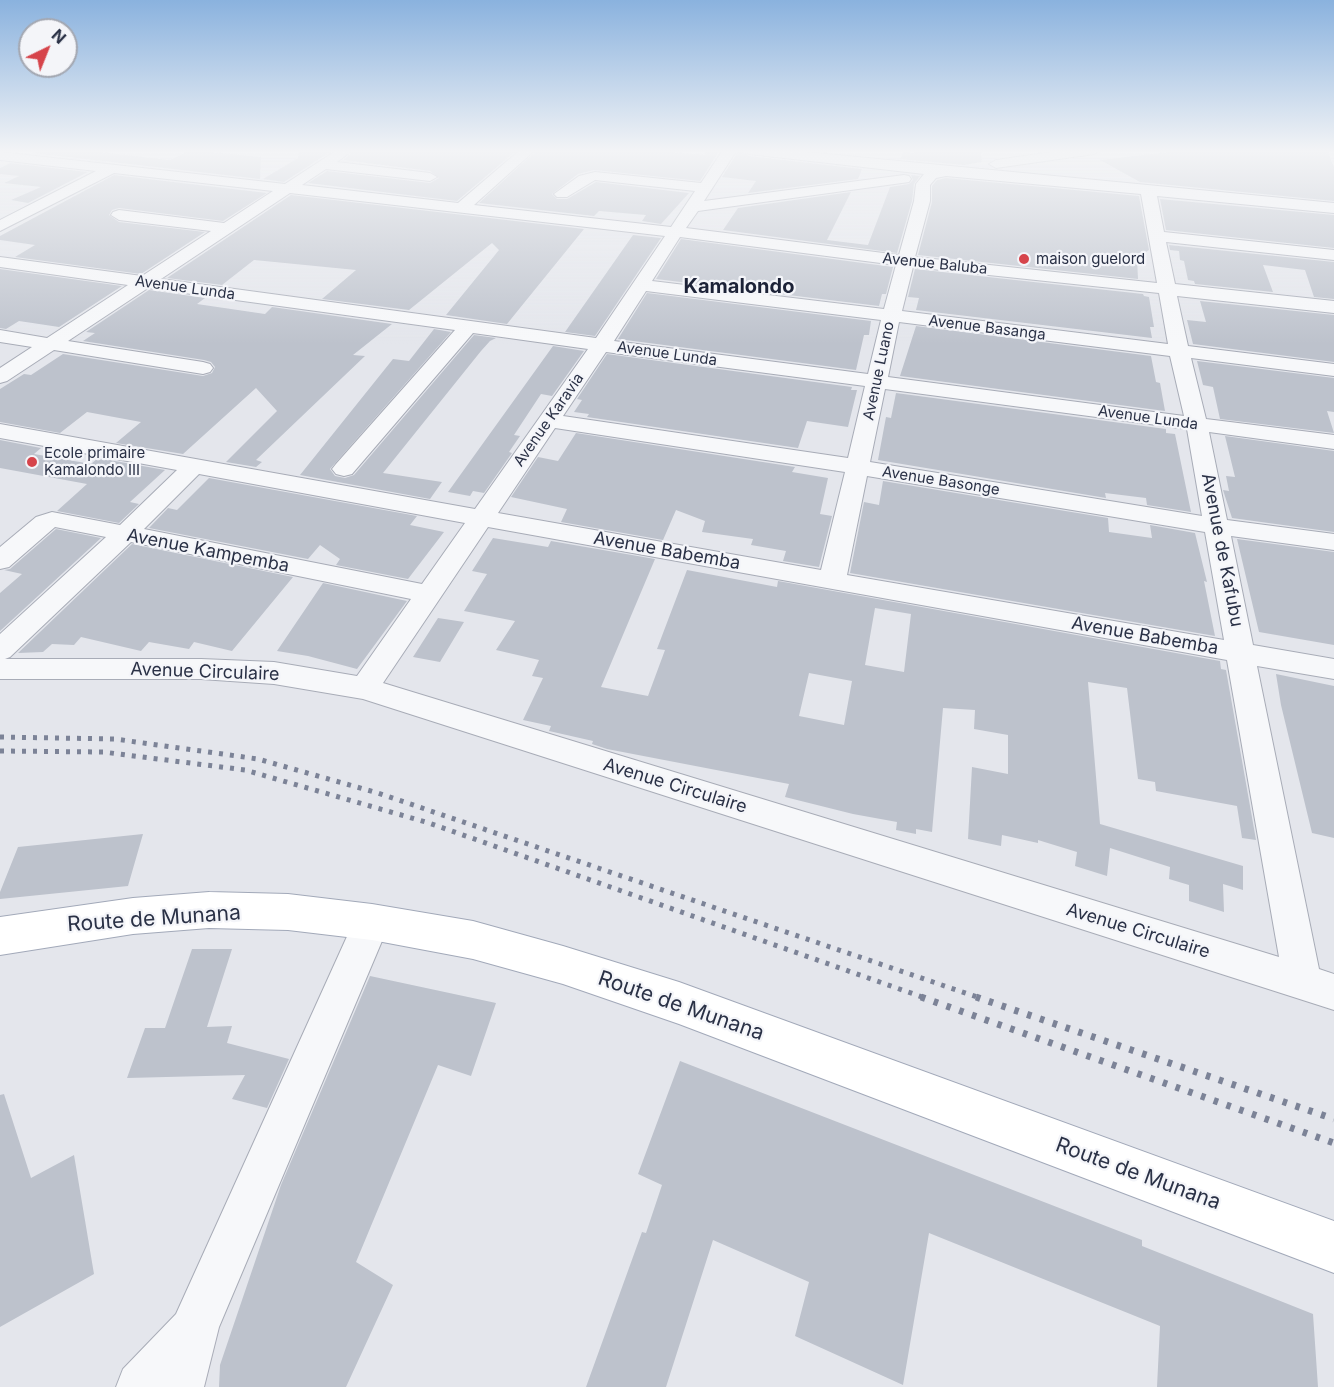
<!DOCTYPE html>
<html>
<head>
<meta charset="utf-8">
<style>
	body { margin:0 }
	#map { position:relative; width:1334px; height:1387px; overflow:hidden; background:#e4e6ec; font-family:Inter,sans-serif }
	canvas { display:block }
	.north { position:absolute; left:18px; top:18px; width:60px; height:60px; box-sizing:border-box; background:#f4f5f9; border:2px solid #a3a7b1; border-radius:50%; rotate:43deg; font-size:16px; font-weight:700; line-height:24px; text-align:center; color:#2a3146 }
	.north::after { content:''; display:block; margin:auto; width:21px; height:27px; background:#d6444b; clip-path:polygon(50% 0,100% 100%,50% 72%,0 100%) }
</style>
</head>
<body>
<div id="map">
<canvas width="1334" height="1387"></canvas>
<div class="north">N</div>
</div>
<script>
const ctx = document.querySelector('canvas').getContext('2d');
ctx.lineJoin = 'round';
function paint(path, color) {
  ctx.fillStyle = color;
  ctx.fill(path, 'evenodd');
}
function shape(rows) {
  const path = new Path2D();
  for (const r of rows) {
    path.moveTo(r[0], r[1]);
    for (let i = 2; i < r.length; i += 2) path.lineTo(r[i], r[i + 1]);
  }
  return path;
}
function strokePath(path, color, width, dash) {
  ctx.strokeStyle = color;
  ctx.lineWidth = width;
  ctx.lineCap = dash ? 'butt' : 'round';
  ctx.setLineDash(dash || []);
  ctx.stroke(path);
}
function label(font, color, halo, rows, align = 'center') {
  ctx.font = font + ' Inter,sans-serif';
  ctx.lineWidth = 4.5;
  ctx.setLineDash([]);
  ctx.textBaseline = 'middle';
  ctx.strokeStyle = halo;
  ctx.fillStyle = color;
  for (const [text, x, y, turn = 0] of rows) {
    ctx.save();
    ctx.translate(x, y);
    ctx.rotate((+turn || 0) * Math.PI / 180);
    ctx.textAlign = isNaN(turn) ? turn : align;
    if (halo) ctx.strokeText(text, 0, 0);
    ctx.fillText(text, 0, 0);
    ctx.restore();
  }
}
paint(shape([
	[41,150,82,150,170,160,191,150,261,157,260,179,33,153],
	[299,150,333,150,284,182,263,179,298,158],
	[355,150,517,150,457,201,308,183,327,171,430,183,439,178,430,171,343,160],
	[537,150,648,150,705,155,705,150,720,150,700,181,594,170,578,174,552,194,557,199,567,199,596,182,689,193,661,224,642,221,646,215,599,211,594,216,479,203],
	[739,150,749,156,862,169,858,179,748,193,756,181,722,177],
	[952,150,981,150,982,162,964,165,900,159,903,153],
	[1186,150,1327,150,1334,167,1334,201,1140,182,1100,160],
	[10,163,88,172,28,203,11,200,41,187,4,183,19,176,0,174,0,168],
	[114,175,267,193,223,221,119,208,112,210,109,215,119,222,205,232,141,274,15,257,35,245,0,240,0,236],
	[911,175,920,176,914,184,912,201,897,253,723,230,738,208,851,192,827,240,868,245,890,187,909,184,913,180],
	[946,178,1139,196,1149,250,1137,258,1138,279,918,255,932,202,932,186,937,180],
	[291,195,584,229,507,324,446,315,499,250,492,243,409,310,322,299,356,270,254,260,222,285,167,278],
	[1160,199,1334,215,1334,248,1166,230],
	[633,235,661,238,595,336,565,332],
	[681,239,893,267,886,294,882,294,879,306,656,279],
	[1169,245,1334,262,1334,299,1314,297,1305,270,1263,265,1273,292,1195,284,1194,281,1188,280,1184,261,1180,260,1179,251,1170,250],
	[0,269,122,286,59,327,19,321,6,329,0,328],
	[915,269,1143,294,1144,296,1149,297,1154,327,1150,327,1152,338,916,310,919,298,908,297],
	[149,290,205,298,197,304,265,314,272,307,392,324,353,355,365,356,256,460,262,462,256,467,226,462,277,411,256,388,183,454,116,443,141,422,87,412,60,433,0,422,0,389,24,374,31,375,63,354,203,376,212,373,215,367,211,362,204,360,83,341,95,333,86,332],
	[647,293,871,321,869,335,864,335,856,370,618,339],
	[1200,301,1334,315,1334,362,1193,344,1187,320,1206,322],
	[916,326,1151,356,1156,382,1160,383,1165,411,900,376],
	[434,329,451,332,330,469,335,476,345,478,354,475,474,335,496,338,490,341,481,351,383,473,442,482,430,499,300,475,393,359,409,361],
	[553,346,584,351,552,396,541,394,514,435,520,436,509,452,512,453,484,493,473,491,470,496,448,492],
	[607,354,852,387,851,390,857,390,848,427,807,421,798,448,587,417,589,414,574,412,582,400,577,399],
	[1197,361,1334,378,1334,412,1327,411,1334,433,1220,419,1213,387,1203,385],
	[896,393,1166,429,1166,433,1175,434,1191,512,1147,505,1146,498,1105,493,1106,498,878,460,886,417,891,418],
	[576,433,795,467,792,472,828,478,820,514,832,516,819,567,783,561,786,551,751,545,753,539,702,532,705,521,676,510,663,540,561,522,567,509,511,497,538,457,558,461],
	[1225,436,1334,451,1334,532,1232,518,1223,490,1229,491,1226,476,1235,477],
	[0,440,41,448,34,454,91,464,98,458,165,470,130,502,139,504,119,523,57,511,87,484,0,468],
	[209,478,417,516,410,525,444,532,408,579,336,565,340,559,320,545,308,559,149,528,168,508,177,510],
	[883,481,1108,518,1109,532,1152,538,1150,525,1195,533,1207,582,1204,581,1215,636,850,573,864,502,879,505],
	[56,529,101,538,0,631,0,593,22,574,4,570,10,569],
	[493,538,548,547,551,541,655,559,601,687,648,696,665,650,657,649,687,570,777,587,778,581,1220,661,1221,669,1226,670,1256,840,1242,838,1237,806,1156,791,1155,782,1138,779,1127,688,1088,682,1100,824,1243,866,1243,890,1223,884,1224,912,1189,901,1189,885,1169,879,1170,867,1110,848,1107,876,1075,866,1077,852,1038,840,1038,843,1002,835,1001,846,968,839,972,767,1008,774,1008,735,974,729,975,710,943,708,932,832,916,829,916,834,896,830,897,822,853,814,785,797,789,784,607,749,592,744,593,741,549,731,551,726,523,720,543,678,532,676,539,660,496,650,515,621,464,611,487,574,472,571],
	[875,608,911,614,904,672,865,665],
	[809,673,852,681,844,725,799,716],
	[1237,539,1334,552,1334,645,1259,632],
	[132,544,293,577,232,651,194,642,189,649,149,642,141,651,81,637,74,645,52,644,43,652,18,653],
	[323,583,407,601,357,669,308,656,277,651],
	[438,618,464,622,440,662,413,657],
	[1276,674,1334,686,1334,838,1312,833,1281,705],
	[143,834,128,886,0,899,0,892,18,847],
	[192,949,232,949,207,1027,232,1026,227,1043,289,1059,267,1108,232,1099,245,1075,127,1078,145,1028,165,1028],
	[370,976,496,1003,471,1076,438,1065,356,1262,393,1285,346,1387,219,1387,220,1365,281,1185],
	[680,1061,1142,1240,1142,1246,1313,1314,1318,1387,1157,1387,1160,1326,929,1233,903,1385,795,1336,809,1282,713,1240,666,1387,586,1387,642,1232,646,1233,662,1185,638,1174],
	[4,1094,31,1178,74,1155,94,1274,0,1327,0,1095]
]), '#bdc2cc');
const minor = shape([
	[337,150,353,150,337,162,430,173,437,177,430,181,326,169,302,185,458,203,520,150,535,150,474,205,671,227,695,191,595,180,567,197,557,197,554,194,579,176,595,172,701,183,723,150,737,150,704,201,904,175,909,176,911,179,909,182,698,211,686,228,899,255,914,201,916,184,924,174,749,154,742,150,785,150,1334,203,1334,213,1157,196,1164,232,1334,250,1334,260,1166,242,1175,284,1334,301,1334,313,1177,296,1188,346,1334,364,1334,376,1191,358,1206,419,1334,435,1334,449,1209,432,1227,520,1334,534,1334,550,1231,536,1253,645,1334,659,1334,679,1257,666,1319,969,1334,974,1334,1010,363,699,274,684,201,679,0,679,0,634,106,537,55,527,9,567,0,569,0,547,36,517,52,512,120,525,177,470,0,438,0,424,475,509,588,349,473,333,352,474,344,476,336,474,332,469,336,464,455,330,148,288,68,341,203,362,210,364,213,368,210,372,203,374,54,350,7,381,0,383,0,368,32,347,0,342,0,330,47,338,128,285,0,267,0,257,142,276,211,231,119,220,111,215,113,212,119,210,224,223,273,191,114,173,0,231,0,220,96,171,0,160,0,152,285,184,337,150],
	[946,176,1141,194,1157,283,915,257,930,201,930,185,936,178,946,176],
	[290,193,665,236,596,338,161,279,290,193],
	[680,237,896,265,884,309,652,281,680,237],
	[913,267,1159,293,1168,344,902,311,913,267],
	[646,291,881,320,868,374,614,341,646,291],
	[899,322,1170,356,1184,416,888,377,899,322],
	[606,352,865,386,848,458,563,416,606,352],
	[885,389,1187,429,1202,516,870,462,885,389],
	[555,428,845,472,821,570,498,513,555,428],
	[199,474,465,523,422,584,144,529,199,474],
	[867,476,1205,532,1224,640,847,575,867,476],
	[488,527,1227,660,1279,957,383,683,488,527],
	[131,542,411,599,357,676,274,662,201,659,5,659,10,657,131,542],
	[1066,150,1101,150,1094,154,996,168,989,164,996,160,1066,150],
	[372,905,385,910,390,922,219,1327,204,1387,116,1387,123,1369,176,1314,359,910,372,905]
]);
const major = shape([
	[209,892,288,894,372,904,473,921,563,946,679,982,1334,1221,1334,1273,679,1024,563,984,473,959,372,940,288,930,209,928,133,934,0,955,0,917,133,898,209,892]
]);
strokePath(minor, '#a8acb7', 2);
strokePath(major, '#a2a9b9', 2);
paint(minor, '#f7f8fa');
paint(major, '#fff');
strokePath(shape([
	[0,737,115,739,258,759,378,793,980,998],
	[0,751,103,752,245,770,429,823,925,998]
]), '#7c8397', 5, [4, 7]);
strokePath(shape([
	[921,997,1334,1143],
	[976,997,1334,1119]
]), '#7c8397', 7, [4.5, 9]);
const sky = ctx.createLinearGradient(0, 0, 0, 344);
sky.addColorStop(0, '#8ab2de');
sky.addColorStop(0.44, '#f3f4f6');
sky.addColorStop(1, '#f3f4f600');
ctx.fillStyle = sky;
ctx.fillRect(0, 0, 1334, 344);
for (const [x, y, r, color] of [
	[1024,259,6,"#d6444b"],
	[32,462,6,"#d6444b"]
]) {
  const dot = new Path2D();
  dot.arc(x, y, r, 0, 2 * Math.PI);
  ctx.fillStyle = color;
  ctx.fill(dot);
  strokePath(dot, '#f4f5f9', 2);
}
label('15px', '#2a3146', '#f4f5f9', [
	["maison guelord",1036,259],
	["Ecole primaire",44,453],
	["Kamalondo III",44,470]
], 'left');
label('15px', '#2a3146', '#f4f5f9', [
	["Avenue Baluba",935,264,6],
	["Avenue Lunda",185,288,8],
	["Avenue Basanga",987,328,7],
	["Avenue Lunda",667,354,8],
	["Avenue Luano",879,371,-78],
	["Avenue Lunda",1148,418,8],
	["Avenue Karavia",549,420,-55],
	["Avenue Basonge",941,481,9]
]);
label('18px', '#2a3146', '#f4f5f9', [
	["Avenue de Kafubu",1222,550,79],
	["Avenue Kampemba",208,551,11],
	["Avenue Babemba",667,551,10],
	["Avenue Babemba",1145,636,10],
	["Avenue Circulaire",205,672,2],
	["Avenue Circulaire",675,786,17],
	["Avenue Circulaire",1138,931,17]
]);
label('bold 20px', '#1c2237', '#f4f5f9', [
	["Kamalondo",739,287]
]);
label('21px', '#2a3146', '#f4f5f9', [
	["Route de Munana",154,919,-4],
	["Route de Munana",681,1006,19],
	["Route de Munana",1138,1174,20]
]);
</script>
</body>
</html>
